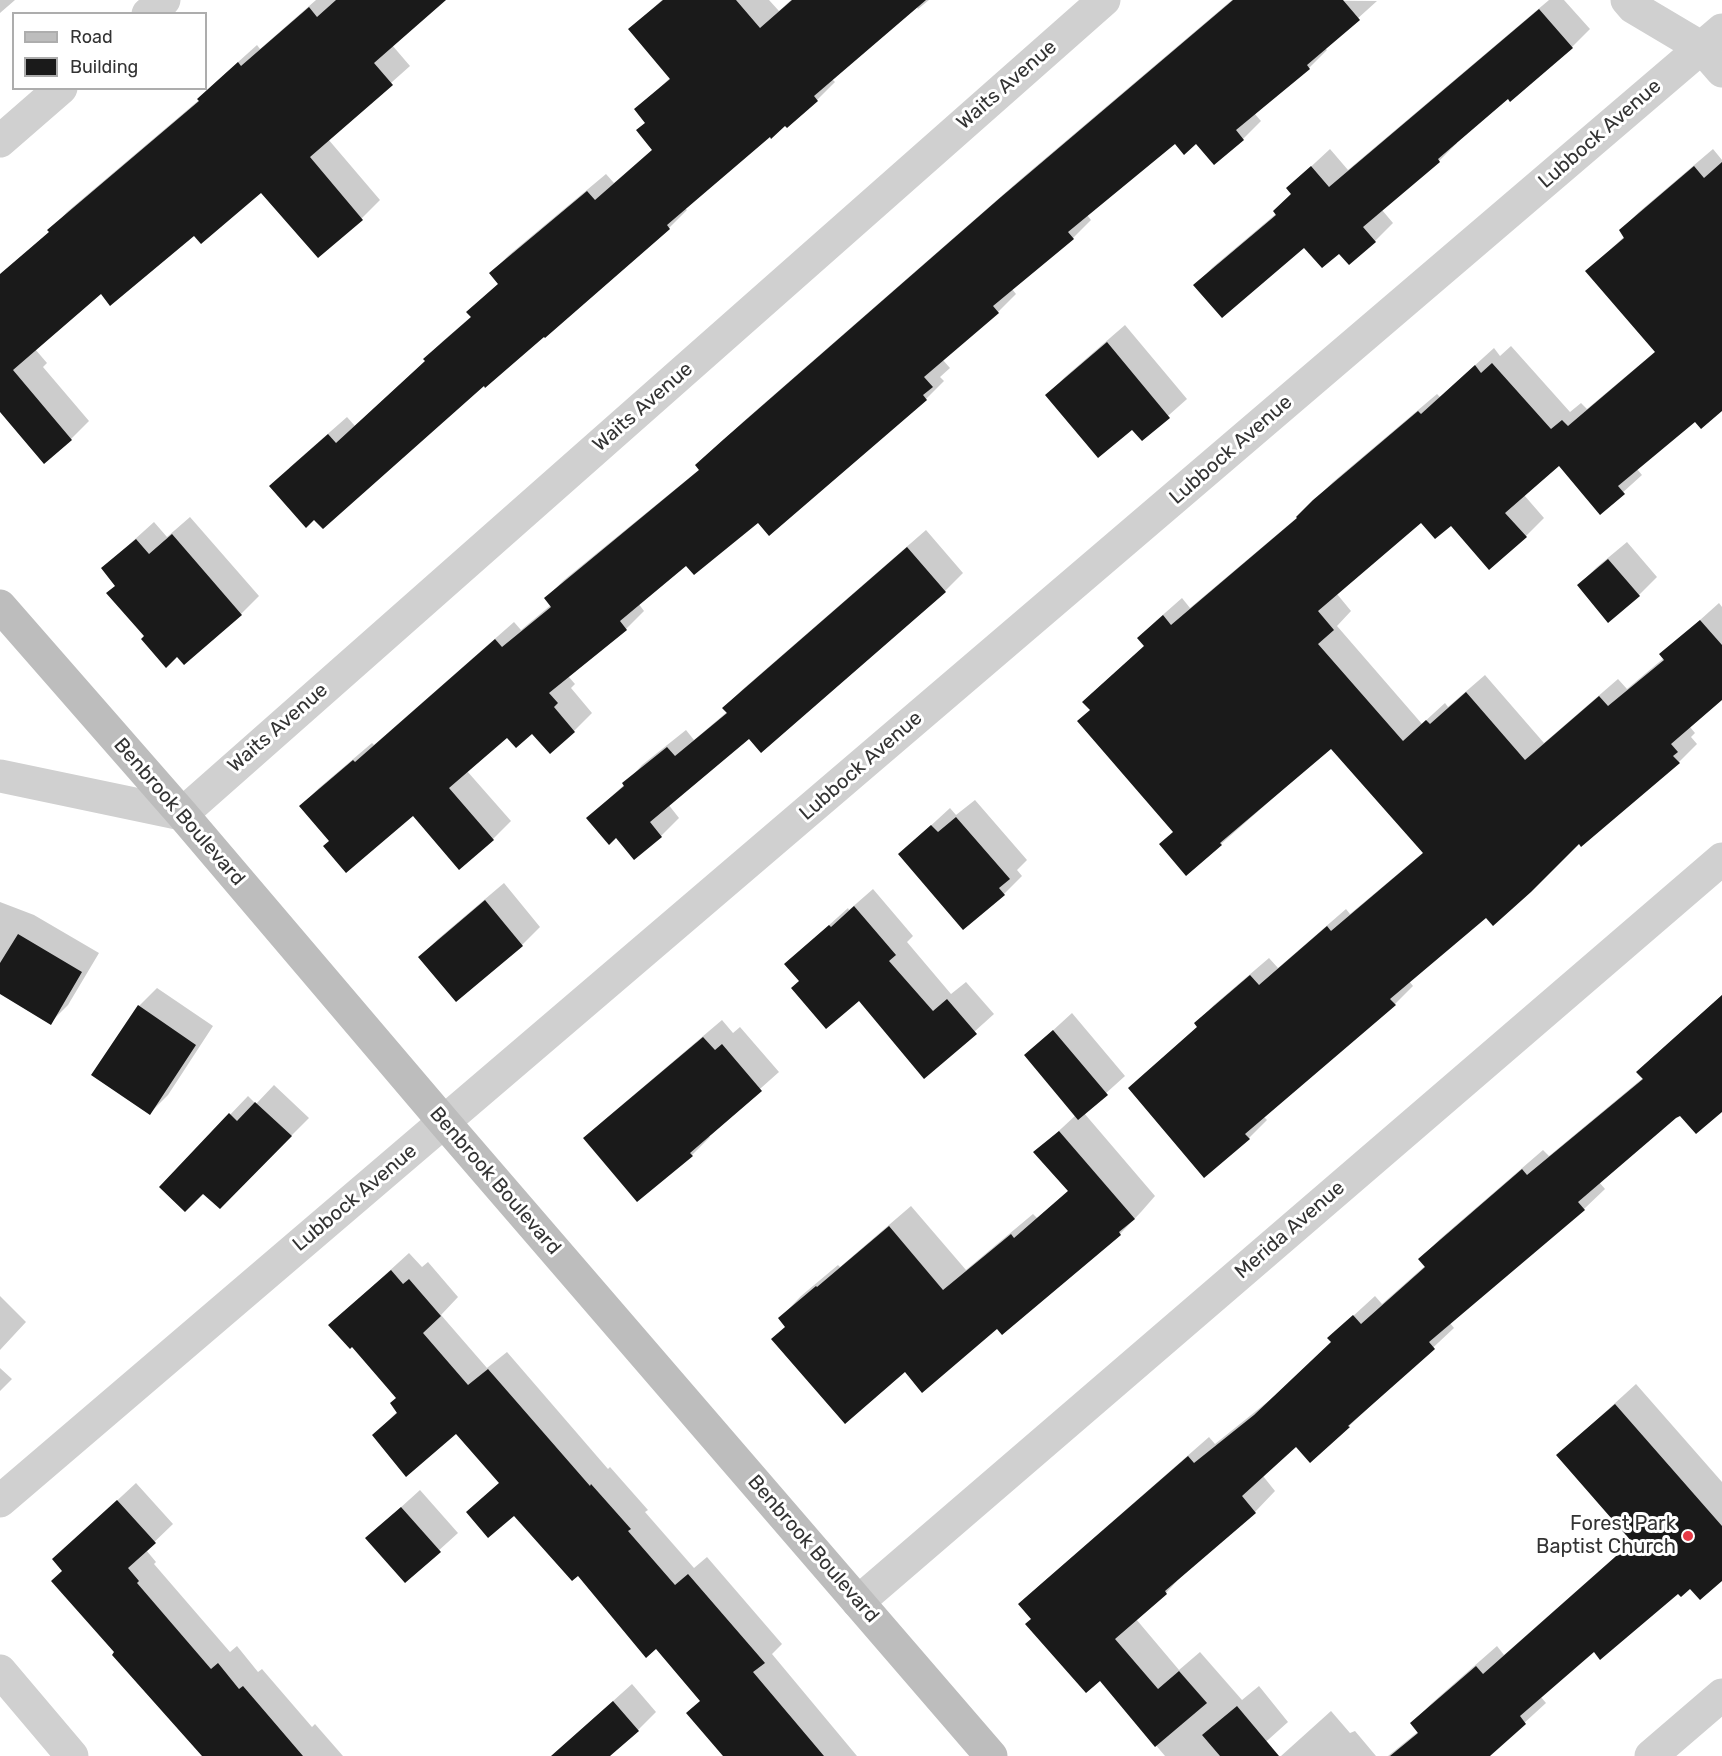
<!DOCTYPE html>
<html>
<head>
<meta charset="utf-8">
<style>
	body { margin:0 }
	#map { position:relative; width:1722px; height:1756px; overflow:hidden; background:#fff; font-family:Rubik,sans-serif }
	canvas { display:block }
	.legend { position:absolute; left:12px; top:12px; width:195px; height:78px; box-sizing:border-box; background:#fff; border:2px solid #adadad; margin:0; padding:8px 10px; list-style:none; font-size:18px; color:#333 }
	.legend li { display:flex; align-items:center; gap:12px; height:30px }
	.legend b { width:30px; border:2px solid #adadad }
</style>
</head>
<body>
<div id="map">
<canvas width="1722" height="1756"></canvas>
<ul class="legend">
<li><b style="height:8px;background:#bdbdbd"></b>Road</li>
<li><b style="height:16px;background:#1a1a1a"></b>Building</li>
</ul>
</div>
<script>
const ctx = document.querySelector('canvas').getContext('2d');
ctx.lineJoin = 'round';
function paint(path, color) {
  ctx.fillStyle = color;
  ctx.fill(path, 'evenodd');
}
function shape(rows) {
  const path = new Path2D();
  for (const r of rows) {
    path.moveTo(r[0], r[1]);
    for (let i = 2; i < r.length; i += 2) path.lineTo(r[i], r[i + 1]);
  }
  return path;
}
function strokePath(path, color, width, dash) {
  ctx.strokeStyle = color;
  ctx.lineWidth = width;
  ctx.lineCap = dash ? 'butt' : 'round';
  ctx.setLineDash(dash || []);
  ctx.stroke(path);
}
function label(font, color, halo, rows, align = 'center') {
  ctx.font = font + ' Rubik,sans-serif';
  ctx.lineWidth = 6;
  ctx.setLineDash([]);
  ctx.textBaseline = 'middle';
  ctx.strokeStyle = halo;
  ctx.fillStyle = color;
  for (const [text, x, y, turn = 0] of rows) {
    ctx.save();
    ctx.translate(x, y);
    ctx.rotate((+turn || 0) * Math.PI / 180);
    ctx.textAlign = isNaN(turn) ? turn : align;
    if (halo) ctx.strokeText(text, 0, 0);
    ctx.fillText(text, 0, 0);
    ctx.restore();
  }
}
paint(shape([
	[0,0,15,0,0,13],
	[316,0,443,0,392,45,410,66,328,139,380,200,362,218,261,191,101,292,35,349,47,363,43,367,89,421,71,439,0,410,0,276,50,231,67,212,199,100,217,81,257,45,260,49],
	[662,0,769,0,779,11,791,0,929,0,918,9,916,6,832,79,835,82,817,100,770,135,685,208,687,210,669,228,484,384,289,468,347,417,355,426,427,360,425,359,443,341,472,316,468,312,499,283,491,273,509,255,606,174,614,183,653,149,638,130,646,122,636,110,671,77,630,29],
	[1232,0,1377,1,1325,48,1327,50,1309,68,1254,113,1261,121,1243,139,1175,142,1087,215,1091,220,1073,238,1012,289,1016,294,998,312,942,359,950,368,940,377,944,381,926,399,758,521,686,563,638,603,644,611,626,629,568,676,575,684,571,688,592,713,574,731,550,752,532,732,507,736,467,771,511,821,493,839,413,814,330,841,301,806,319,788,372,743,374,745,514,622,521,630,551,605,546,598,564,580,700,469,697,465,744,421,1021,179],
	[1549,0,1564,0,1590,29,1572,47,1508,97,1456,142,1457,143,1439,161,1382,210,1393,223,1375,241,1339,252,1304,246,1195,285,1213,267,1277,213,1292,193,1288,188,1330,149,1348,170],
	[1713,149,1722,160,1722,409,1695,419,1637,469,1642,475,1600,513,1559,464,1524,495,1544,518,1526,536,1452,524,1421,521,1337,594,1351,611,1337,626,1422,724,1445,703,1448,707,1485,675,1544,743,1618,679,1627,689,1664,658,1661,655,1719,603,1722,607,1722,699,1690,727,1695,733,1691,737,1697,744,1679,762,1486,916,1409,981,1413,986,1395,1004,1263,1116,1267,1120,1249,1138,1130,1088,1198,1026,1196,1023,1214,1005,1269,958,1278,968,1346,909,1350,914,1424,852,1331,747,1187,874,1175,831,1091,710,1145,645,1139,638,1157,620,1182,598,1190,608,1299,516,1333,482,1437,394,1440,397,1494,348,1500,356,1511,346,1570,412,1581,403,1587,409,1656,351,1587,271,1625,236,1621,230,1639,212],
	[1125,325,1187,399,1142,439,1132,428,1047,395,1065,377],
	[190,517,259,596,241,614,178,655,146,636,116,585,103,568,154,522,167,537],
	[926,530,963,573,945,591,761,750,749,737,668,804,679,818,661,836,634,858,617,836,588,818,624,785,642,765,686,730,694,740,727,712,724,708,742,690],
	[1627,542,1657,577,1639,595,1579,585,1597,567],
	[975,800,1027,860,1017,870,1022,876,1004,894,900,854,950,808,956,815],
	[504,883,540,927,522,945,457,1000,420,957,438,939],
	[873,889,913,936,907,942,951,994,966,982,994,1014,924,1077,859,999,801,981,786,964,848,908,849,910],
	[0,902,34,915,99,953,68,1005,50,1023,0,992],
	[157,988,213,1026,168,1095,150,1113,139,1006],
	[1722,995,1722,1109,1675,1116,1599,1182,1605,1189,1584,1209,1450,1323,1454,1328,1349,1426,1296,1445,1263,1476,1275,1491,1255,1512,1186,1571,1166,1593,1136,1619,1179,1670,1200,1652,1242,1700,1259,1686,1288,1722,1250,1756,1165,1756,1100,1679,1033,1619,1020,1604,1041,1584,1209,1437,1215,1444,1276,1395,1333,1342,1329,1338,1375,1296,1382,1304,1425,1266,1420,1259,1440,1239,1543,1150,1549,1156,1643,1078,1638,1072],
	[1072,1013,1125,1076,1084,1113,1155,1196,1141,1212,1120,1234,997,1327,905,1370,787,1326,780,1318,801,1296,838,1265,840,1267,911,1206,966,1270,1033,1214,1037,1218,1069,1190,1035,1153,1076,1115,1026,1055],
	[722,1020,733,1033,740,1027,779,1072,708,1135,710,1137,692,1155,585,1139,603,1121],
	[274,1085,309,1118,220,1207,204,1192,161,1187,248,1096,256,1104],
	[409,1253,422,1267,428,1262,458,1297,441,1315,487,1368,507,1352,608,1469,610,1467,648,1510,645,1512,694,1568,707,1557,782,1644,772,1654,857,1756,725,1756,701,1700,656,1647,514,1514,468,1512,500,1482,456,1432,374,1435,398,1411,397,1398,352,1345,330,1325],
	[0,1296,26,1322,0,1350],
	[0,1368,12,1379,0,1391],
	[1636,1384,1722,1482,1722,1579,1690,1587,1678,1592,1594,1650,1540,1696,1546,1703,1488,1756,1388,1756,1419,1731,1412,1723,1432,1703,1497,1646,1504,1655,1633,1541,1558,1455],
	[136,1483,173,1524,146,1550,156,1562,154,1564,230,1652,237,1646,258,1672,262,1669,312,1727,315,1724,343,1756,217,1756,116,1652,64,1570,54,1559],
	[420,1490,458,1533,405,1581,367,1538],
	[632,1684,656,1712,638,1730,608,1756,552,1756],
	[1331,1711,1350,1733,1355,1731,1376,1756,1281,1756]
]), '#0003');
paint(shape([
	[336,0,446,0,374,63,393,85,310,157,363,220,318,258,261,193,201,244,194,236,110,306,101,294,13,370,72,440,44,464,0,412,0,274,49,232,47,230,199,101,197,99,238,62,241,66,309,7,317,17],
	[663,0,736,0,760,28,792,0,926,0,814,96,818,101,787,128,785,126,771,139,770,137,667,225,670,229,545,338,544,337,485,388,484,386,323,529,314,520,306,528,269,486,328,434,336,443,425,361,423,359,471,317,466,312,498,284,489,273,587,191,595,200,652,150,636,130,645,123,634,109,670,79,628,29],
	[1233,0,1343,0,1360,20,1307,65,1310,69,1236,130,1244,140,1214,165,1196,144,1184,155,1175,144,1068,232,1074,239,993,306,999,313,924,377,933,387,923,395,927,400,769,536,758,523,694,575,686,566,620,621,627,630,549,693,558,703,554,707,575,732,550,754,532,734,516,748,507,738,449,788,494,840,459,870,413,816,346,873,323,846,329,841,299,806,353,760,355,762,495,639,502,647,551,607,544,598,699,470,695,465,724,439,1001,197],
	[1539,9,1573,48,1510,102,1508,99,1438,159,1440,162,1363,227,1376,242,1349,265,1339,254,1322,268,1304,248,1222,318,1193,285,1276,215,1273,211,1291,194,1286,188,1311,166,1329,187],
	[1722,162,1722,411,1701,429,1695,422,1618,486,1625,494,1600,515,1559,466,1505,513,1527,537,1489,570,1451,526,1435,539,1421,523,1318,611,1334,630,1318,644,1403,741,1426,720,1430,724,1466,692,1525,760,1599,696,1608,706,1664,660,1659,654,1700,620,1722,645,1722,700,1671,744,1678,752,1673,756,1680,763,1581,847,1579,844,1531,892,1493,926,1486,918,1390,999,1396,1005,1245,1134,1250,1139,1204,1178,1128,1088,1197,1027,1194,1023,1250,975,1259,985,1327,926,1331,931,1423,853,1331,749,1220,843,1222,845,1186,876,1159,844,1173,832,1077,721,1090,710,1082,702,1144,646,1137,638,1163,615,1171,625,1297,518,1296,517,1313,500,1418,411,1421,414,1475,365,1481,373,1492,363,1551,429,1562,420,1568,426,1655,352,1585,271,1624,238,1619,230,1694,166,1704,178],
	[1107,342,1170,418,1142,441,1132,430,1098,458,1045,395],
	[172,534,242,615,184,665,177,657,166,668,141,639,144,636,106,593,115,586,101,568,136,539,149,554],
	[907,547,946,592,761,753,749,739,650,822,662,837,634,860,616,838,609,845,586,818,624,786,622,783,667,747,675,756,727,713,722,708],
	[1608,559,1640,596,1608,623,1577,585],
	[956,817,1010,879,999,888,1005,895,963,930,898,854,931,825,938,832],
	[485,900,523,946,456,1002,418,957],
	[854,906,896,955,889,961,933,1011,947,999,977,1034,924,1079,859,1001,826,1029,791,988,799,981,784,964,829,925,831,927],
	[18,934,82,972,51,1025,0,994,0,963],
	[1722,995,1722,1112,1696,1134,1680,1116,1676,1118,1578,1202,1585,1210,1429,1342,1435,1349,1348,1426,1350,1427,1310,1463,1296,1447,1242,1496,1256,1513,1165,1591,1167,1594,1115,1639,1158,1689,1179,1671,1207,1703,1155,1747,1100,1681,1086,1693,1025,1624,1031,1619,1018,1604,1188,1456,1194,1463,1254,1415,1331,1342,1327,1338,1353,1315,1361,1324,1425,1267,1418,1259,1522,1169,1527,1175,1643,1079,1636,1072],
	[138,1005,196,1045,150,1115,91,1075],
	[1053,1030,1108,1095,1078,1120,1024,1055],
	[703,1037,715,1050,722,1044,762,1091,690,1153,693,1156,637,1202,583,1138],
	[255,1102,292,1136,220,1209,203,1194,185,1212,159,1187,229,1113,237,1121],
	[1059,1131,1135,1219,1119,1232,1121,1235,1002,1335,997,1329,922,1393,905,1372,845,1424,771,1339,785,1327,778,1318,816,1286,817,1287,889,1226,943,1290,1011,1234,1014,1238,1068,1191,1033,1152],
	[391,1270,403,1284,409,1279,441,1316,423,1333,468,1385,488,1369,590,1486,591,1484,631,1529,628,1531,675,1585,688,1574,765,1663,753,1672,824,1756,723,1756,686,1713,700,1701,656,1649,646,1658,578,1576,572,1581,514,1516,488,1538,466,1512,499,1483,456,1434,406,1477,372,1435,397,1413,390,1403,396,1398,352,1347,350,1349,328,1325],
	[1615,1404,1722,1526,1722,1581,1700,1600,1690,1589,1681,1597,1678,1594,1600,1660,1594,1652,1520,1716,1526,1724,1490,1756,1390,1756,1418,1733,1410,1723,1476,1666,1483,1674,1632,1542,1556,1455],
	[117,1500,156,1543,128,1568,139,1581,137,1583,211,1669,218,1663,239,1689,243,1686,303,1756,202,1756,112,1655,114,1652,51,1581,62,1571,52,1559],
	[401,1507,441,1552,405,1583,365,1538],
	[613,1701,639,1731,610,1756,551,1756],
	[1237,1706,1279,1756,1220,1756,1202,1735]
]), '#1a1a1a');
strokePath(shape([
	[1627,0,1633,7,1702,48,1722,71],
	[148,14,164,0],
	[0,141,61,88],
	[0,776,182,814,1104,0],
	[0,1501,1722,30],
	[858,1602,1722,859],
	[0,1671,72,1756],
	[1651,1756,1722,1695]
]), '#d0d0d0', 33);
strokePath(shape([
	[0,606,182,814,444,1122,991,1756]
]), '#bdbdbd', 33);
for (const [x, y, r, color] of [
	[1688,1536,6,"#e63946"]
]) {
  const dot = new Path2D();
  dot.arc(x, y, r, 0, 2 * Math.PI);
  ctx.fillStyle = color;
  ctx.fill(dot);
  strokePath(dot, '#fff', 2);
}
label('20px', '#333', '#fff', [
	["Waits Avenue",1007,85,-41],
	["Lubbock Avenue",1600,134,-41],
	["Waits Avenue",643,407,-41],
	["Lubbock Avenue",1231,450,-41],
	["Waits Avenue",278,728,-41],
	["Lubbock Avenue",861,766,-41],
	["Benbrook Boulevard",179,812,49],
	["Benbrook Boulevard",495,1181,49],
	["Lubbock Avenue",355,1198,-40],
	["Merida Avenue",1290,1230,-41],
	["Benbrook Boulevard",813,1549,49]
]);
label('20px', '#333', '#fff', [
	["Forest Park",1676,1524],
	["Baptist Church",1676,1547]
], 'right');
</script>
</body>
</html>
